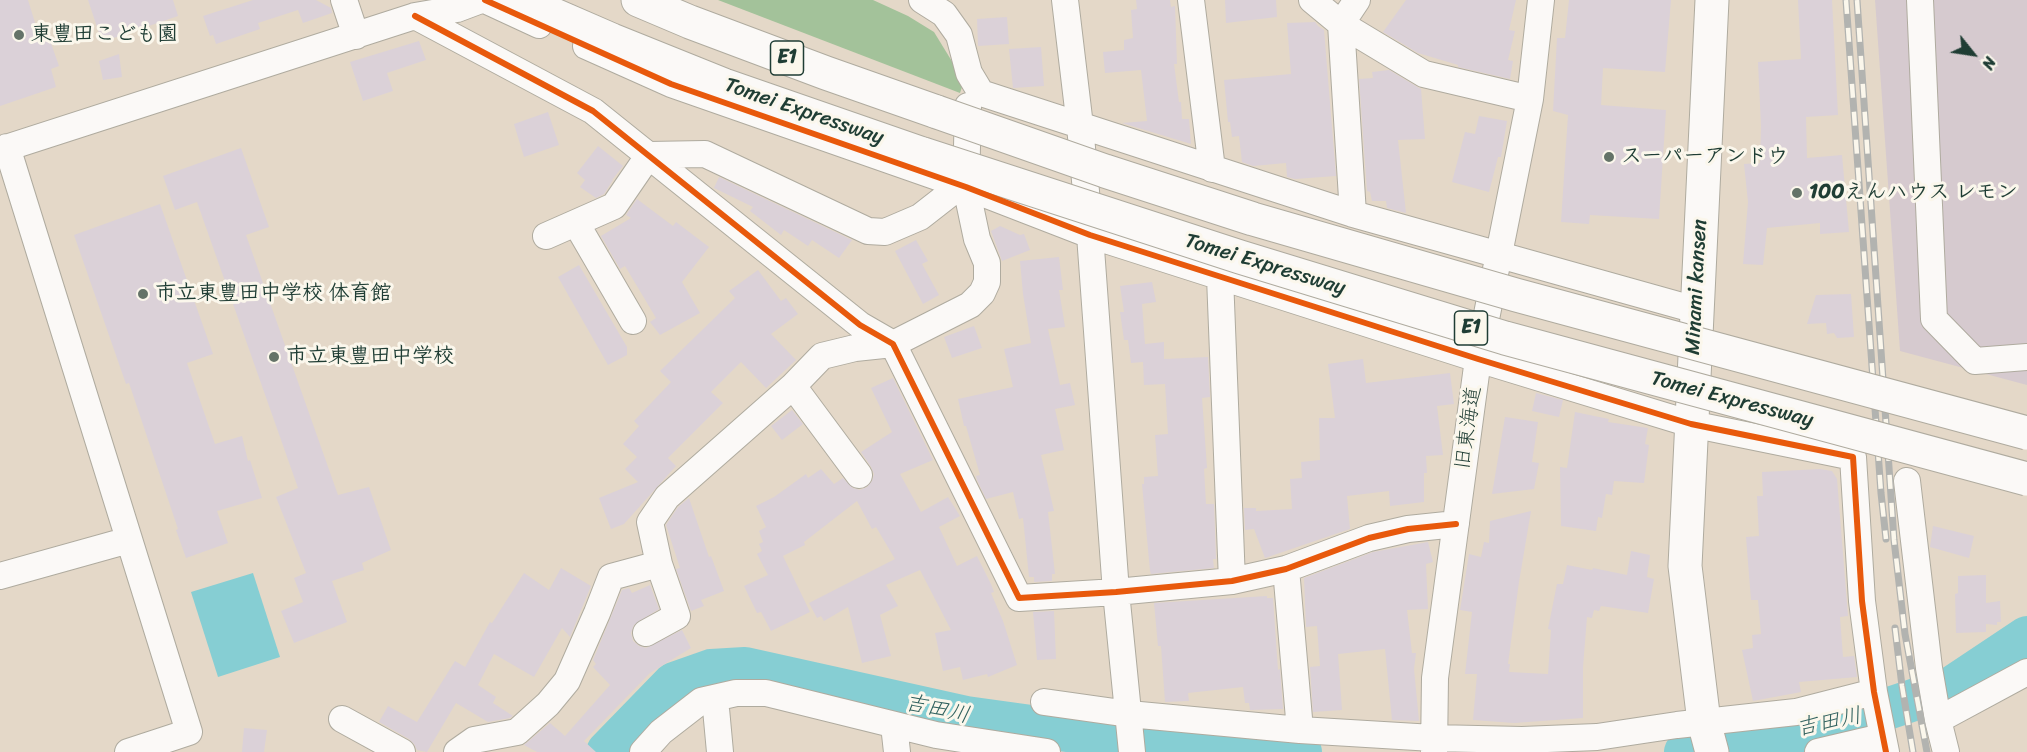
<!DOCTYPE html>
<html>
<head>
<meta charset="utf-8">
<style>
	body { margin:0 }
	#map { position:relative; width:2027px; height:752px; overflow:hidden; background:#e4d8c8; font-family:Sriracha,sans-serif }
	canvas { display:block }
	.north { position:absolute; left:1943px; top:24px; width:60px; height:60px; -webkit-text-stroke:4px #fbf7ec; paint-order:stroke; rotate:120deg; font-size:16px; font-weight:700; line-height:24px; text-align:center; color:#1f3d34 }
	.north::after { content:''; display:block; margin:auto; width:21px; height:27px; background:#1f3d34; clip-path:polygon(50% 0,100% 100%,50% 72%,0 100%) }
</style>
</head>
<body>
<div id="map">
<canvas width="2027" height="752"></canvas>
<div class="north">N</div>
</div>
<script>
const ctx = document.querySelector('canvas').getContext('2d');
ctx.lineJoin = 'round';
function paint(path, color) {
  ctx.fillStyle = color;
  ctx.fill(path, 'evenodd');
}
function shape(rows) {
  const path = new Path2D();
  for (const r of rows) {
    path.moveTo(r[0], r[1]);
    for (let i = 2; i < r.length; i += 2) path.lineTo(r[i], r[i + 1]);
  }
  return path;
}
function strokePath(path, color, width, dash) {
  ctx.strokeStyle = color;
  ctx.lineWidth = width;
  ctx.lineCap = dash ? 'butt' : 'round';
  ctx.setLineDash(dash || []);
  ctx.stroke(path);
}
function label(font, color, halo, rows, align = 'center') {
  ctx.font = font + ' Sriracha,"Klee One",sans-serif';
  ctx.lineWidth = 6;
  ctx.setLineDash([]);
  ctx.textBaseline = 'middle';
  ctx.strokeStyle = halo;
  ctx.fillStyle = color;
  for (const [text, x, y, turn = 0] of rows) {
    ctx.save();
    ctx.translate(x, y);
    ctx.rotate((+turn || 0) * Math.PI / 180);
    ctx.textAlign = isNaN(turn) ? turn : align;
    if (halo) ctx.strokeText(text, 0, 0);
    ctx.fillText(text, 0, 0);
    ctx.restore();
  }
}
paint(shape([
	[1875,0,2027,0,2027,385,1900,351]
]), '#d6cacf');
paint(shape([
	[718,0,873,0,908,16,934,32,964,81,960,93]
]), '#a3c29a');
paint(shape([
	[253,573,280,657,218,677,191,592]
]), '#86ced3');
strokePath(shape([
	[607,752,674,683,711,670,745,668,966,717,1089,734,1301,752],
	[1685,752,1771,738,1863,717,1952,687,2027,637]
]), '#86ced3', 42);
paint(shape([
	[0,0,28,0,36,26,40,25,43,30,46,29,59,66,51,69,56,87,0,106],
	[88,0,173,0,178,16,102,42],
	[253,0,316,0,331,8,332,13,303,23,298,10,258,23,260,29,216,44,213,35,210,36,203,16],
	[1136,0,1170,0,1171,7,1175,6,1177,64,1174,64,1179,102,1181,102,1182,119,1189,119,1191,144,1122,123,1147,121,1141,70,1105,73,1103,52,1124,50,1124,40,1133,38,1131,10,1137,9],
	[1225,0,1276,0,1277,17,1226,23],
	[1406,0,1516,0,1509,30,1515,31,1508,60,1513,61,1510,79,1458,67,1458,65,1418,53,1383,32],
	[1569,0,1671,0,1665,72,1603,68,1601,105,1666,110,1659,219,1590,215,1589,224,1561,222,1568,115,1553,111,1557,38,1565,38],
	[1798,0,1832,0,1838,115,1806,117,1807,158,1842,155,1849,232,1820,234,1820,223,1767,228,1763,265,1743,264,1748,202,1744,164,1760,163,1761,126,1758,62,1801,59],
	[1007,17,1009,44,978,46,977,19],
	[1315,22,1318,26,1324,30,1336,176,1295,179,1287,177,1286,163,1253,166,1242,162,1239,136,1232,137,1230,122,1228,122,1224,80,1291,74,1287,23],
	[419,41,426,60,387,73,393,91,363,101,350,62],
	[1041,47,1044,86,1013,88,1009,49],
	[119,54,122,77,103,80,99,61],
	[1389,70,1421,89,1425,139,1398,140,1406,213,1387,208,1386,201,1372,201,1370,192,1367,191,1359,79,1373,78,1372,72],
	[548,112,559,145,524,157,514,124],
	[1479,116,1507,121,1501,157,1498,157,1489,192,1452,182,1465,132,1475,134],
	[598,146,623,166,612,180,613,180,604,194,596,198,580,187,585,180,577,173],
	[241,148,269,227,246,235,338,495,369,487,391,550,362,563,364,570,332,581,347,622,294,643,281,611,303,602,294,578,306,573,276,497,298,488,197,202,175,210,163,176],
	[719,177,852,240,839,258,812,240,808,246,784,230,781,235,750,211,753,207,714,188],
	[637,199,673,226,676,222,709,247,682,282,700,313,660,335,650,322,656,318,625,266,620,269,601,236,631,218,626,215],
	[160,204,213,354,187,363,215,444,242,436,248,461,250,460,262,498,217,511,228,543,186,558,176,530,178,529,129,383,126,384,74,235],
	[1000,226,1020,235,1024,234,1030,250,1002,261,991,231],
	[916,240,928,261,922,264,939,295,923,304,895,251],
	[1059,257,1063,290,1059,290,1065,327,1048,329,1060,385,1070,383,1075,405,1055,409,1064,450,1041,455,1054,511,1048,512,1055,574,1052,574,1052,581,1034,582,1034,577,1029,577,1023,518,1019,519,1013,492,986,499,977,480,976,476,980,475,966,426,964,426,958,399,1013,387,1004,349,1031,343,1023,294,1020,261],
	[579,265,627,347,627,355,608,365,558,277],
	[758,270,781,301,786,298,798,314,771,334,796,360,766,388,741,362,711,392,723,403,668,458,676,466,624,524,611,529,599,498,638,482,625,469,637,457,623,444,639,426,634,421,671,382,660,371,735,298,729,291],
	[1152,282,1156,302,1142,304,1145,344,1164,342,1164,359,1208,357,1210,397,1202,398,1207,468,1204,469,1206,504,1214,504,1216,559,1213,559,1214,568,1151,574,1150,571,1142,484,1144,484,1144,477,1158,476,1155,435,1168,434,1165,384,1144,385,1143,362,1131,363,1128,340,1124,340,1120,312,1124,312,1120,286],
	[1851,294,1854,337,1837,338,1834,333,1827,334,1826,323,1807,324,1816,295],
	[974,326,982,348,952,358,944,337],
	[1363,359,1366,383,1450,373,1454,404,1437,406,1443,455,1426,456,1427,473,1424,473,1424,502,1390,506,1389,491,1347,496,1350,529,1265,558,1254,529,1245,530,1244,508,1256,508,1256,511,1292,509,1290,479,1302,478,1301,462,1320,460,1319,418,1335,418,1328,364],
	[893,378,933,460,900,474,921,512,948,497,960,516,939,527,957,566,977,556,991,584,994,592,991,593,1003,621,1017,665,988,677,987,674,963,680,960,667,943,671,935,633,951,630,920,570,886,585,898,606,880,615,891,656,862,663,848,607,824,621,821,616,817,618,809,603,895,559,876,527,872,529,857,501,804,542,805,545,783,556,810,612,771,631,761,612,757,613,744,586,768,575,757,554,762,551,759,544,763,542,759,531,766,527,756,506,774,497,806,474,808,478,821,469,834,484,843,478,853,488,860,490,867,487,872,481,874,474,871,467,861,452,892,432,871,388],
	[1536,393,1563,400,1559,417,1532,411],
	[792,410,803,424,782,440,771,426],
	[1575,412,1609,419,1608,422,1648,428,1645,444,1649,445,1644,483,1614,481,1612,495,1606,494,1602,518,1598,517,1596,531,1561,526,1560,467,1567,468],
	[1505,417,1538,422,1532,462,1539,463,1534,489,1492,494],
	[1820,469,1832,471,1837,479,1848,616,1840,617,1843,657,1854,656,1857,677,1799,682,1801,692,1753,701,1742,650,1753,648,1752,635,1761,634,1758,600,1751,600,1746,537,1759,536,1757,496,1763,496,1762,472],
	[689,498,709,557,711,556,724,591,701,600,704,606,691,611,676,569,680,568,666,525,678,507],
	[1531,511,1519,582,1508,664,1510,664,1509,672,1548,674,1551,630,1548,629,1557,584,1563,584,1567,565,1592,570,1593,568,1627,575,1631,551,1650,555,1647,577,1654,579,1648,613,1601,606,1599,611,1594,610,1592,618,1587,617,1583,667,1583,718,1514,723,1473,720,1477,674,1465,674,1472,612,1460,610,1469,554,1481,557,1484,542,1489,543,1490,521],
	[1933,526,1974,536,1969,558,1930,547],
	[1428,542,1433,562,1426,564,1428,609,1407,610,1412,653,1416,653,1414,669,1419,721,1392,720,1385,649,1338,654,1342,710,1313,712,1310,667,1320,666,1317,626,1306,627,1304,578,1373,552],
	[561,568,591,586,570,637,562,628,534,677,494,654,478,685,496,697,493,703,513,716,510,718,488,722,456,703,427,752,417,750,414,744,409,739,379,722,388,706,417,722,455,661,465,667,490,622,492,623,524,573,549,590],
	[1986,575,1986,603,2000,601,2001,622,1997,622,1997,625,1986,624,1986,632,1956,633,1955,594,1958,593,1958,576],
	[650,585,659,609,634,625,631,633,633,641,639,646,646,648,682,630,691,648,650,673,584,741,596,752,537,752,524,745,550,723,565,736,610,685,593,667,596,664,593,660,622,590,629,588,632,593],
	[1267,596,1267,598,1273,598,1278,670,1280,669,1283,709,1250,710,1249,703,1245,703,1243,687,1188,693,1189,701,1165,702,1161,646,1158,646,1154,603],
	[1054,611,1056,659,1037,660,1033,612],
	[244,728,267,730,264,752,242,752]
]), '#dbd1d8');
const minor = shape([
	[344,0,356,36],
	[485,0,539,25],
	[922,0,944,14,959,35,969,73,981,93,1353,214,1696,310],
	[1065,0,1080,126,1090,235,1116,592,1132,752],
	[1191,0,1212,169],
	[1312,0,1341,24,1424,74,1530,99],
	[1920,0,1934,319,1975,361,2027,357],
	[415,16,593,111,860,325,893,344,1019,598,1116,592,1232,581,1286,569,1369,538,1408,529,1456,524],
	[586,46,671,84,966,187,1090,235,1478,359,1691,424,1853,457,1862,601,1874,692,1886,752],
	[7,147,189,732,128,752],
	[0,150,415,16,457,9,481,0],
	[1353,214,1341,24,1357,0],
	[576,223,633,321],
	[546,236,614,206,649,155,705,154,868,231,885,232,920,217,961,185],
	[1220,277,1232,581],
	[793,386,859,475],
	[1907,481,1929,668,1938,720],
	[1286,569,1300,730],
	[0,576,129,540],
	[646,633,677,616,659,564,650,522,667,497,793,386,822,356,855,348,893,344,970,305,982,293,987,282,987,263,977,239,966,187,968,106],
	[715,698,720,752],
	[1044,702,1129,714,1300,730,1433,738,1522,740,1597,737,1677,725,1796,712,1874,692],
	[342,719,402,752],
	[894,725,897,752],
	[457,752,474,740,517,732,548,704,567,681,597,613,611,577,659,564],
	[643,752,661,732,701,701,736,693,766,693,936,735,1047,752],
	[1434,752,1435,678,1478,359,1530,99,1541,0],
	[1818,752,1882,737],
	[1946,752,1938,720,2027,672]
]);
const major = shape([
	[1712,0,1685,566,1704,722,1712,752]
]);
const highway = shape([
	[520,0,612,40,724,85,923,154],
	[638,0,690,22,826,73,937,112]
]);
strokePath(minor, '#afab9f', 28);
strokePath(major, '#afab9f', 35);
strokePath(highway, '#afab9f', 35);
strokePath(minor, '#fbf9f7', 26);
strokePath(major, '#fbf9f7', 33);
strokePath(highway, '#fbf9f7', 33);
const rail = shape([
	[1846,0,1881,493,1886,539],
	[1857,0,1894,540,1905,634,1927,752],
	[1895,628,1902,686,1913,752]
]);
strokePath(rail, '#b2b3b0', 7);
strokePath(rail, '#fbf7ec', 4.5, [14]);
const highwayBridge = shape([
	[937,112,1105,171,1253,219,1516,295,2027,433],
	[923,154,1240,257,1505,338,2027,479]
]);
strokePath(highwayBridge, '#afab9f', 35, []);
strokePath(highwayBridge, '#fbf9f7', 33);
strokePath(shape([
	[485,0,671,84,966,187,1090,235,1478,359,1691,424,1853,457,1862,601,1874,692,1886,752],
	[415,16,593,111,860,325,893,344,1019,598,1116,592,1232,581,1286,569,1369,538,1408,529,1456,524]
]), '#e8590c', 6);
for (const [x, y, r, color] of [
	[19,35,6,"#647368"],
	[1609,157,6,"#647368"],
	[1797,193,6,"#647368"],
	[143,294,6,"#647368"],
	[274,357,6,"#647368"]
]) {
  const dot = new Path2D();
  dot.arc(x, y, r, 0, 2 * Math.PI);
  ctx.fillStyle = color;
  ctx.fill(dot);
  strokePath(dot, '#fbf7ec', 2);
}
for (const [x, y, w] of [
	[787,58,33],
	[1471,328,33]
]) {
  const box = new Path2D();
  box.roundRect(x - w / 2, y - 17, w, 34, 4.5);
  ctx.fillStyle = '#fbf7ec';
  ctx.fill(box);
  strokePath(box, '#1f3d34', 1.5);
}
label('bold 20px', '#1f3d34', null, [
	["E1",787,58],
	["E1",1471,328]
]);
label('bold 21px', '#1f3d34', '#fbf7ec', [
	["東豊田こども園",31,35],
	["スーパーアンドウ",1621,157],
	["100えんハウス レモン",1809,193],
	["市立東豊田中学校 体育館",155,294],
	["市立東豊田中学校",286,357]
], 'left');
label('21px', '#1f3d34', '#fbf7ec', [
	["Tomei Expressway",804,112,19],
	["Tomei Expressway",1265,265,17],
	["Minami kansen",1697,287,-87],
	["Tomei Expressway",1732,400,15],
	["旧東海道",1469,428,-82]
]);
label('italic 22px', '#2f605d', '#fbf7ec', [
	["吉田川",937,710,12],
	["吉田川",1829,723,-12]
]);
</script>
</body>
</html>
